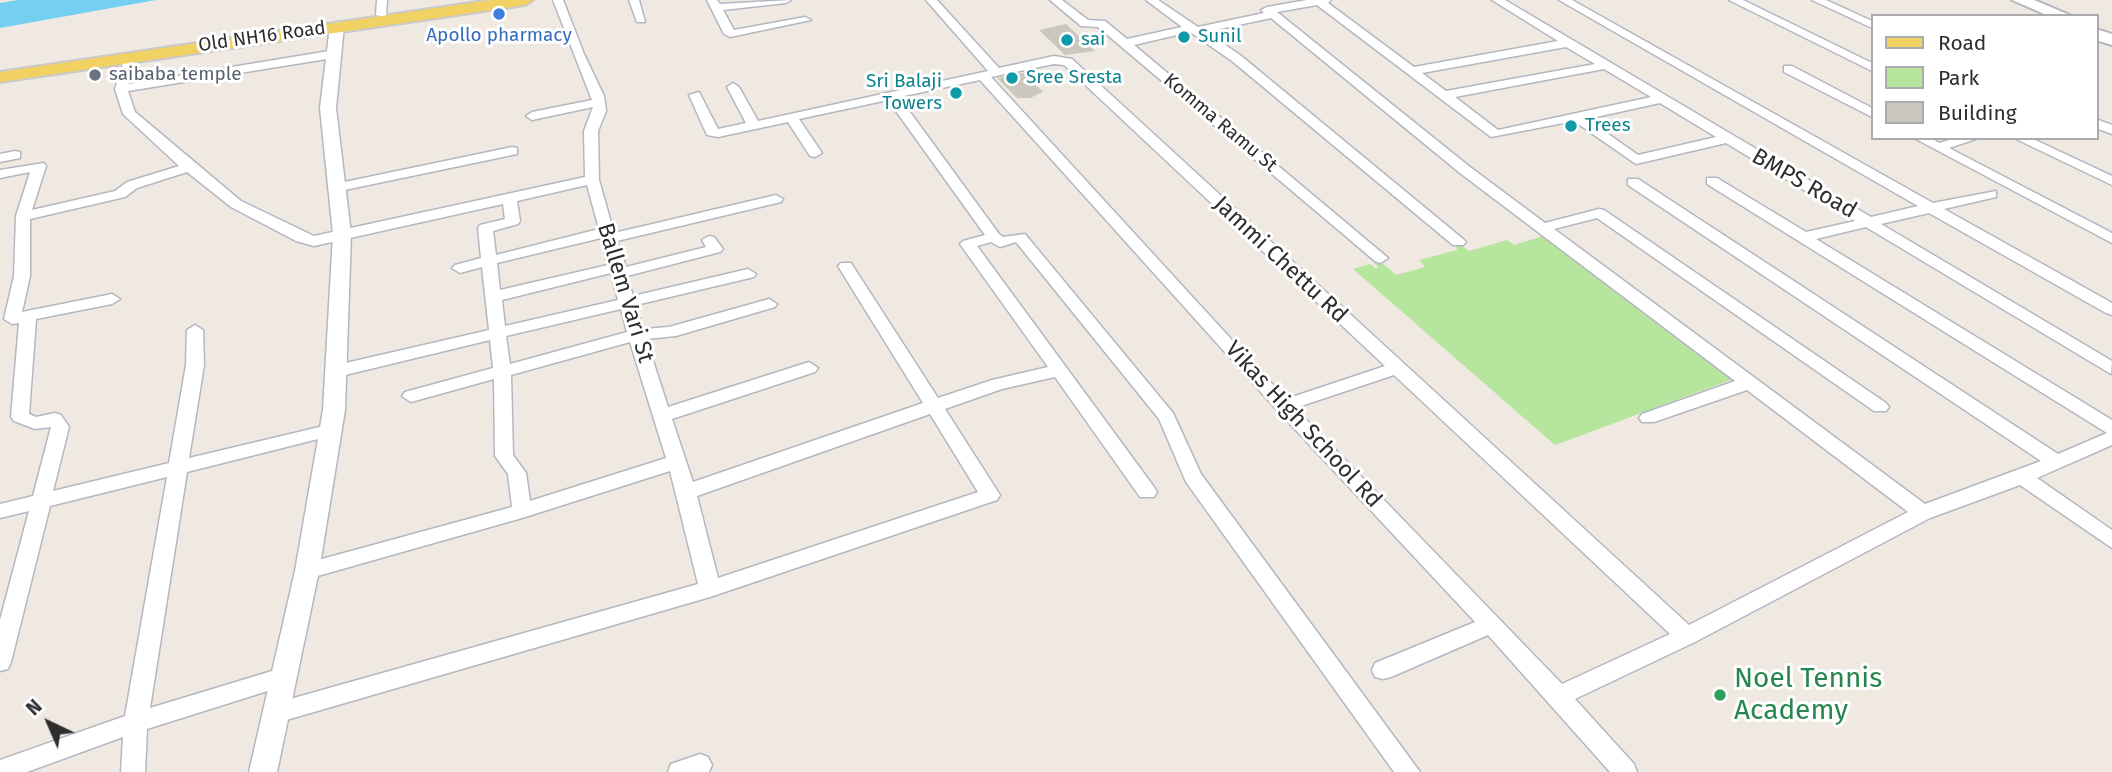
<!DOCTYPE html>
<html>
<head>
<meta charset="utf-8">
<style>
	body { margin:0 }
	#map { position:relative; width:2112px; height:772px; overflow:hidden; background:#efe9e1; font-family:"Fira Sans",sans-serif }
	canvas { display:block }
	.legend { position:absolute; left:1871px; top:14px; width:228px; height:126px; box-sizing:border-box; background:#fff; border:2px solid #ababab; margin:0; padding:9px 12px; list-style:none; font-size:21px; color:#2e2e2e }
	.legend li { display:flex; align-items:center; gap:14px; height:35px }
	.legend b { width:35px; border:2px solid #ababab }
	.north { position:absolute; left:14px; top:688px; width:70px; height:70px; -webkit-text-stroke:5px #fff; paint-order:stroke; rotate:316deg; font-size:19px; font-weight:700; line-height:28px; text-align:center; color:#2e2e2e }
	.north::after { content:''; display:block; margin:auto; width:24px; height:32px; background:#2e2e2e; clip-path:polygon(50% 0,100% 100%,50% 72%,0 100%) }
</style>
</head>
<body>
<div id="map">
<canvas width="2112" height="772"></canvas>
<ul class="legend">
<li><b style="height:9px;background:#f2d163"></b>Road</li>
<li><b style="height:19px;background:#b6e59e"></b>Park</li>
<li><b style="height:19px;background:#cbc7bf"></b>Building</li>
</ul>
<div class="north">N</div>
</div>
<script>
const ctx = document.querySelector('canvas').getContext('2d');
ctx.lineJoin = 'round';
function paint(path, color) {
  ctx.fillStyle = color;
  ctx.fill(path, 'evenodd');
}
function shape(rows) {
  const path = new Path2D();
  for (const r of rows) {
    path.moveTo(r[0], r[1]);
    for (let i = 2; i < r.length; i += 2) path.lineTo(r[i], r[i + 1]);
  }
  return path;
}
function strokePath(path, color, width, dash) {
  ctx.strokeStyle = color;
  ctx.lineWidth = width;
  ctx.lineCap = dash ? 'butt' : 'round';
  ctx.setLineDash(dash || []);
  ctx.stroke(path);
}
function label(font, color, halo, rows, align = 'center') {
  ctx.font = font + ' "Fira Sans",sans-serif';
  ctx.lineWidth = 6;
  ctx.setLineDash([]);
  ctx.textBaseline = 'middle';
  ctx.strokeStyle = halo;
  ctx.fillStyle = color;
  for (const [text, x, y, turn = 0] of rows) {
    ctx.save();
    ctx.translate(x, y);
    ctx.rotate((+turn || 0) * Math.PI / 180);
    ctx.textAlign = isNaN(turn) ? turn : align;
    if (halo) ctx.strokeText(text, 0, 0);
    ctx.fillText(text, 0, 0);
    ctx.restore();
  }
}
paint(shape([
	[1543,236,1736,378,1555,445,1353,269,1370,264,1376,269,1378,267,1373,262,1379,260,1396,275,1425,267,1419,260,1457,250,1456,246,1461,245,1469,251,1507,240,1514,245]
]), '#b6e59e');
paint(shape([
	[18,0,156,0,0,28,0,3]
]), '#75cff0');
paint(shape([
	[1066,24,1095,51,1065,55,1039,30],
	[1024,73,1043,92,1030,98,1017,98,997,78]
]), '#cbc7bf');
const minor = shape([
	[377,0,387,0,386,17,376,15,377,0],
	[553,0,563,0,584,54,604,96,606,111,598,131,599,180,614,233,776,195,783,199,781,202,617,241,626,267,706,247,702,240,709,236,714,237,723,249,720,252,627,276,633,296,748,269,756,274,754,277,636,305,643,329,669,327,769,299,777,304,775,307,676,336,646,339,668,407,809,362,818,368,815,372,672,419,693,482,923,403,838,266,841,263,851,263,938,398,992,380,1048,367,960,244,963,241,985,235,888,100,799,119,822,153,815,157,810,156,788,122,718,137,707,135,689,95,699,92,718,129,746,123,727,87,733,83,739,87,758,121,988,71,926,0,937,0,999,68,1054,56,1072,59,1689,625,1908,512,1747,390,1654,422,1642,422,1639,418,1642,414,1735,381,1460,173,1271,18,1206,32,1240,55,1463,239,1466,242,1463,245,1453,245,1232,61,1190,32,1134,45,1388,258,1380,263,1375,261,1098,27,1081,26,1050,0,1062,0,1088,20,1105,21,1127,39,1182,27,1146,0,1158,0,1198,27,1264,13,1261,10,1267,7,1307,0,1331,0,1328,3,1414,67,1558,41,1492,0,1505,0,1871,217,1918,206,1559,0,1572,0,1933,203,1996,191,1996,197,1944,209,2112,303,2112,315,2106,313,1929,213,1881,224,2112,361,2111,374,1866,227,1816,239,2112,420,2112,445,2037,478,2112,530,2112,548,2020,485,1930,518,1695,642,1575,699,1634,764,1637,772,1610,772,1488,635,1391,677,1383,679,1375,677,1372,670,1375,663,1475,622,1277,410,980,80,899,97,999,234,1003,237,1025,234,1173,413,1201,474,1420,772,1394,772,1186,482,1159,419,1016,242,1000,247,991,242,977,246,1154,487,1157,492,1154,497,1140,497,1055,377,1002,389,945,409,1000,495,997,500,710,597,276,723,268,720,264,713,268,706,276,703,698,584,670,471,522,518,307,579,300,577,297,571,300,565,512,507,508,474,495,456,494,379,411,402,402,396,405,392,493,368,490,340,337,377,328,371,337,365,489,330,482,267,460,273,452,268,455,265,481,258,478,228,480,225,505,219,503,204,314,246,296,241,231,207,187,172,137,188,125,197,30,219,30,276,22,312,112,294,120,299,112,304,36,319,29,414,36,417,55,413,61,415,69,427,53,491,169,463,186,365,187,330,195,325,203,330,204,365,189,458,332,424,338,426,341,430,338,434,187,472,150,708,285,667,293,669,296,676,293,683,147,729,145,772,121,772,123,737,27,772,0,772,0,760,125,716,167,477,50,506,11,662,8,669,0,671,0,620,29,511,0,518,0,504,33,496,51,427,35,429,14,421,11,417,19,323,12,324,4,319,14,276,16,216,30,172,0,178,0,170,44,163,46,166,32,210,115,191,127,182,179,166,123,114,115,89,126,54,136,57,129,84,335,50,341,54,339,57,128,91,135,112,241,201,314,236,585,177,584,131,593,107,532,120,526,116,532,112,592,100,553,0],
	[1317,5,1491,137,1574,121,1636,164,1726,143,1855,221,1806,232,1717,178,1707,178,1707,184,2107,433,2058,454,1638,179,1628,179,1628,185,2041,461,1925,504,1554,229,1597,218,1874,411,1886,411,1889,407,1886,403,1604,210,1599,209,1545,223,1470,167,1277,12,1317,5],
	[1566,47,1595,64,1446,91,1422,73,1566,47],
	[1054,64,1064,65,1385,366,1286,399,991,77,1054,64],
	[1604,69,1651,97,1498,130,1455,97,1604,69],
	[1660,103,1716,137,1638,155,1587,119,1660,103],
	[587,185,599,229,496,255,493,231,518,224,520,221,517,201,587,185],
	[601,238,608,265,500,290,497,263,601,238],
	[611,273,618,300,505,326,502,300,611,273],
	[621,309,627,332,510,364,506,336,621,309],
	[630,342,666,458,530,501,526,473,513,455,511,375,630,342],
	[1394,375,1670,634,1562,684,1295,408,1394,375],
	[930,414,978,492,718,578,697,496,930,414],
	[629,0,639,0,645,22,637,22,629,0],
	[707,0,717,0,720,4,791,0,786,3,723,10,734,30,805,17,811,20,730,37,724,34,707,0],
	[1729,0,1743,0,1872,63,1872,71,1729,0],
	[1812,0,1826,0,1872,21,1872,28,1812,0],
	[1784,66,1792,66,1872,108,1872,117,1784,72,1784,66],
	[2096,119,2112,125,2112,134,2096,128,2096,119],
	[1914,138,1931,138,1939,143,1956,138,1979,138,1949,148,2112,233,2112,243,1914,138],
	[2014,138,2031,138,2112,176,2112,185,2014,138],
	[512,147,517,148,517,154,335,192,328,188,335,184,512,147],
	[15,151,20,152,20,158,0,162,0,154,15,151],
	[700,754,708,757,712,765,709,772,668,772,671,764,700,754]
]);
const tertiary = shape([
	[337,22,344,26,336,108,351,234,345,410,319,571,277,772,249,772,295,571,323,410,333,234,320,108,330,26,337,22]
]);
const secondary = shape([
	[2012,0,2034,0,2072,16,2049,16,2012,0],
	[2096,29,2112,34,2112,45,2096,40,2096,29]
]);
const primary = shape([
	[491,0,533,0,525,5,0,82,0,72,491,0]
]);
strokePath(minor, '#b4b7c1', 3);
strokePath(tertiary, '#b4b7c1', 3);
strokePath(secondary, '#b4b7c1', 4);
strokePath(primary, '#c9c9c9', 4);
paint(minor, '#fff');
paint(tertiary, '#fff');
paint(secondary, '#fff');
paint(primary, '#f2d163');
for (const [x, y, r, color] of [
	[499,14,7,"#3f7fe0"],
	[1184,37,7,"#0f9aa8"],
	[1067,40,7,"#0f9aa8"],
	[95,75,7,"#6b7280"],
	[1012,78,7,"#0f9aa8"],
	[956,93,7,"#0f9aa8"],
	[1571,126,7,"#0f9aa8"],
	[1720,695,7,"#2e9e5b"]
]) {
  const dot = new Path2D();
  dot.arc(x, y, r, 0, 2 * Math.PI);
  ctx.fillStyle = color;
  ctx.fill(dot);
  strokePath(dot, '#fff', 2.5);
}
label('19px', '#366cbe', '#fff', [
	["Apollo pharmacy",499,36]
]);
label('19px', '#2e2e2e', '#fff', [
	["Old NH16 Road",262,37,-8],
	["Komma Ramu St",1220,123,40]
]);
label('19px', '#0d838f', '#fff', [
	["Sunil",1198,37],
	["sai",1081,40],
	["Sree Sresta",1026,78],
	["Sri Balaji",942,82,"right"],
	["Towers",942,104,"right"],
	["Trees",1585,126]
], 'left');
label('19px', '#5b616d', '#fff', [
	["saibaba temple",109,75]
], 'left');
label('23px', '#2e2e2e', '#fff', [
	["BMPS Road",1804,184,30],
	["Jammi Chettu Rd",1280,260,43],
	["Ballem Vari St",625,293,73],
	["Vikas High School Rd",1303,425,47]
]);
label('28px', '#27864d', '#fff', [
	["Noel Tennis",1734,679],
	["Academy",1734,711]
], 'left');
</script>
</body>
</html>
